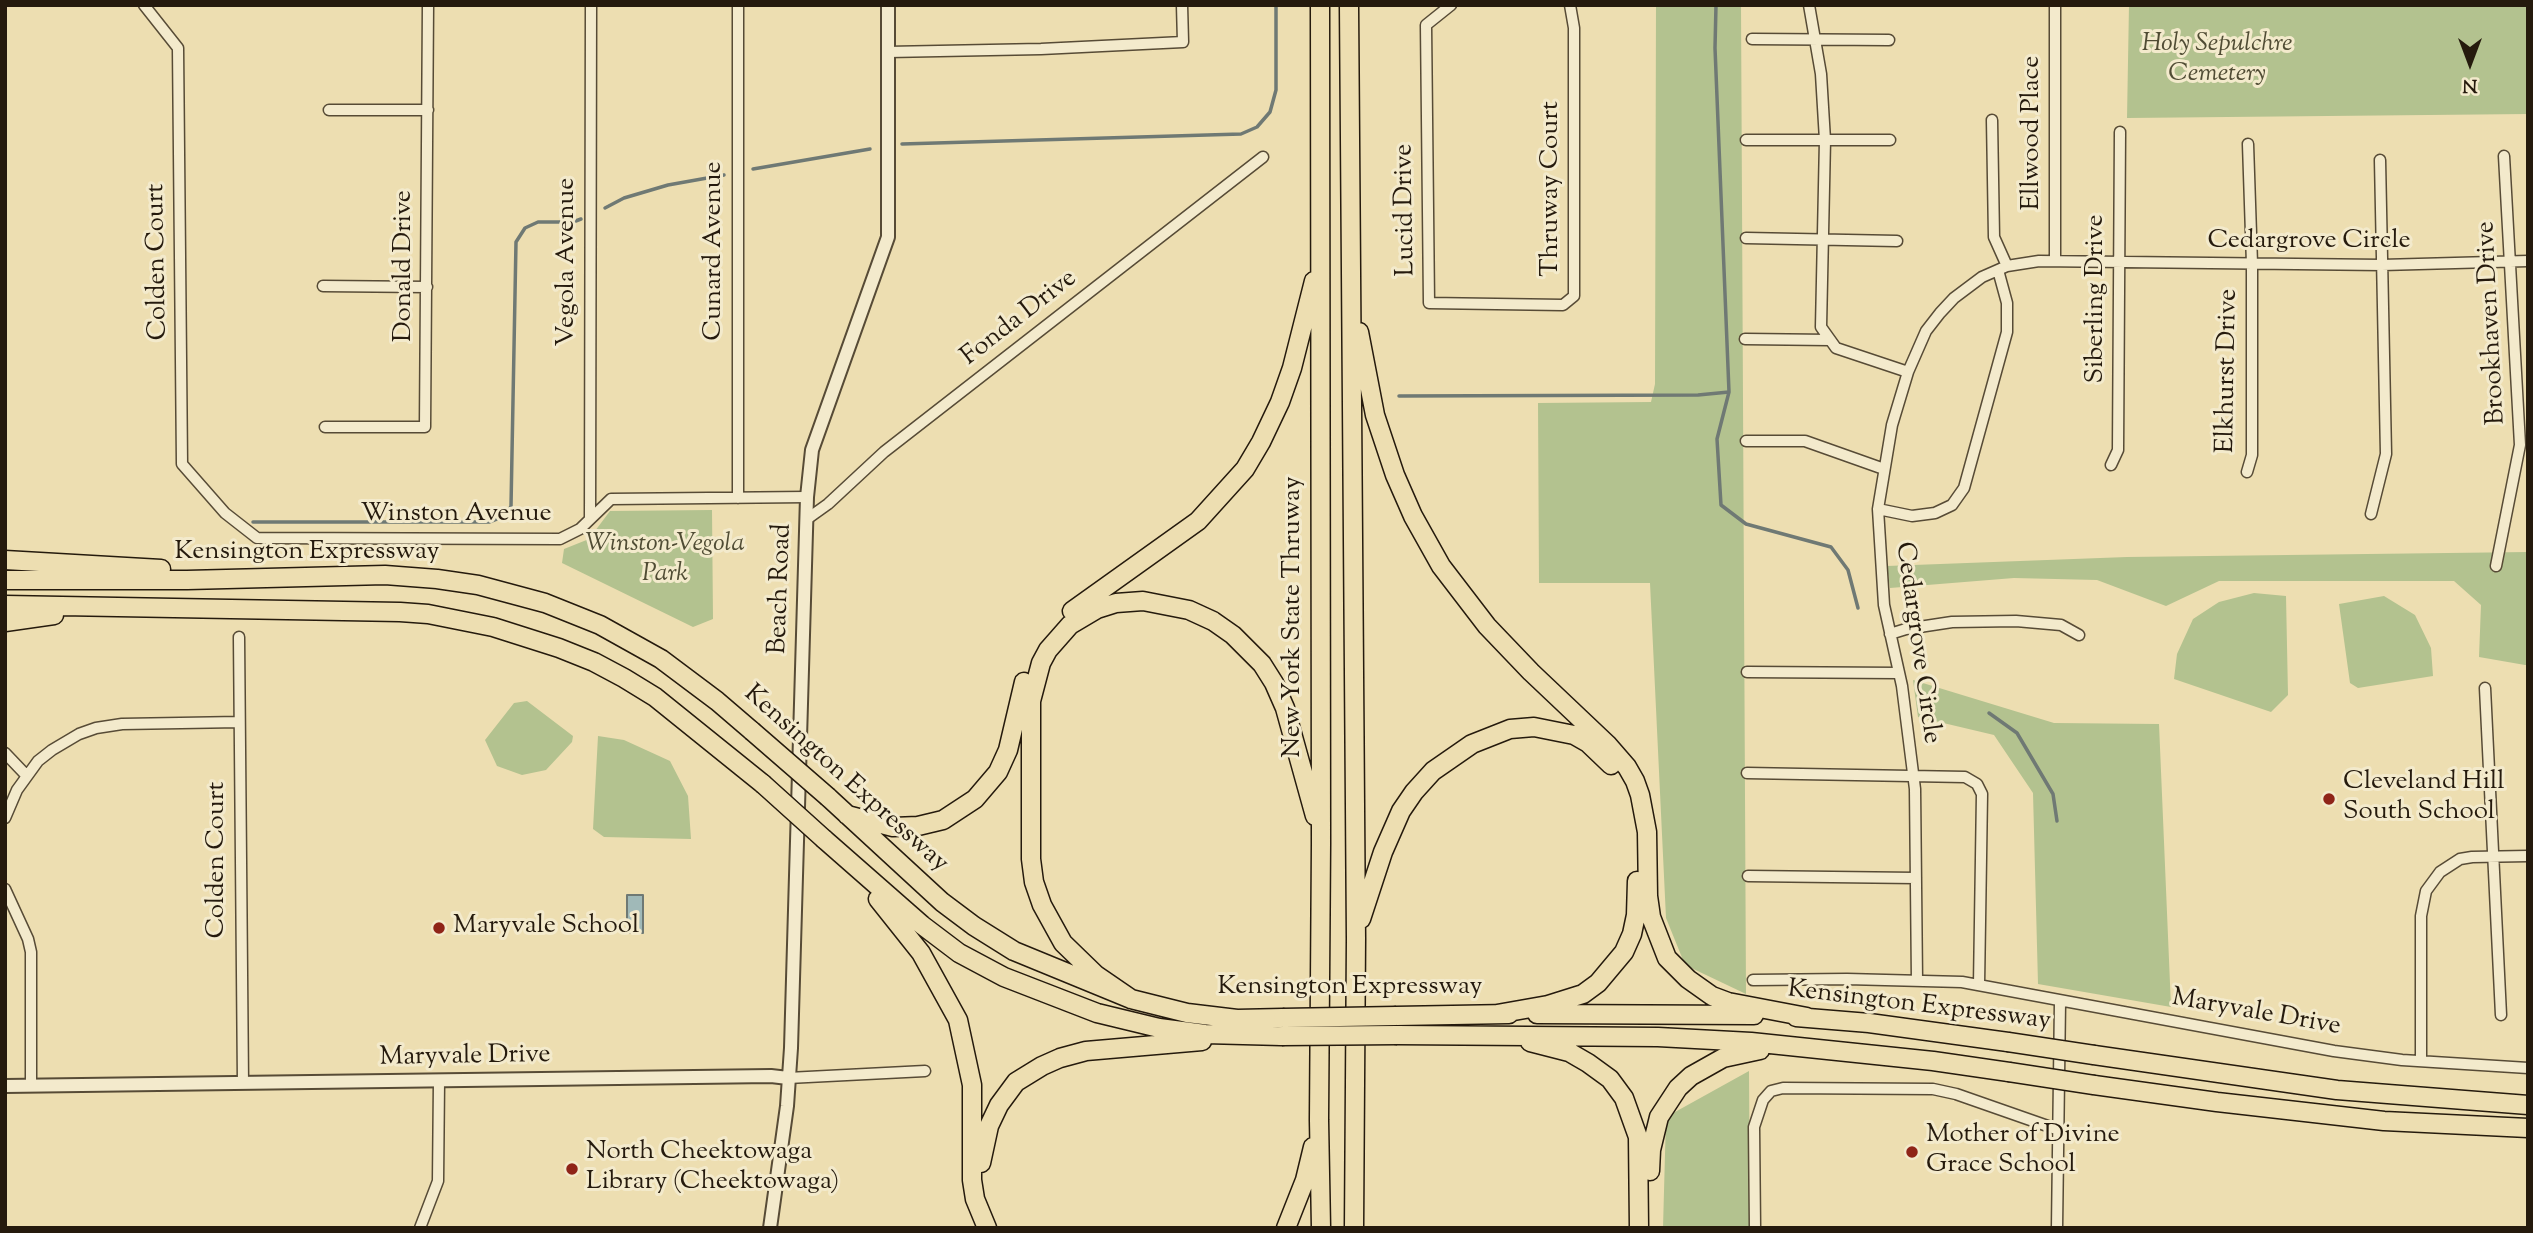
<!DOCTYPE html>
<html>
<head>
<meta charset="utf-8">
<style>
	body { margin:0 }
	#map { position:relative; width:2533px; height:1233px; overflow:hidden; background:#eddeb1; font-family:"Sorts Mill Goudy",serif }
	canvas { display:block }
	.frame { position:absolute; inset:0; border:7px solid #251a0d; pointer-events:none }
	.north { position:absolute; left:2435px; top:28px; width:70px; height:70px; -webkit-text-stroke:5px #f3eacc; paint-order:stroke; rotate:180deg; font-size:19px; font-weight:700; line-height:28px; text-align:center; color:#251a0d }
	.north::after { content:''; display:block; margin:auto; width:24px; height:32px; background:#251a0d; clip-path:polygon(50% 0,100% 100%,50% 72%,0 100%) }
</style>
</head>
<body>
<div id="map">
<canvas width="2533" height="1233"></canvas>
<div class="frame"></div>
<div class="north">N</div>
</div>
<script>
const ctx = document.querySelector('canvas').getContext('2d');
ctx.lineJoin = 'round';
function paint(path, color) {
  ctx.fillStyle = color;
  ctx.fill(path, 'evenodd');
}
function shape(rows) {
  const path = new Path2D();
  for (const r of rows) {
    path.moveTo(r[0], r[1]);
    for (let i = 2; i < r.length; i += 2) path.lineTo(r[i], r[i + 1]);
  }
  return path;
}
function strokePath(path, color, width, dash) {
  ctx.strokeStyle = color;
  ctx.lineWidth = width;
  ctx.lineCap = dash ? 'butt' : 'round';
  ctx.setLineDash(dash || []);
  ctx.stroke(path);
}
function label(font, color, halo, rows, align = 'center') {
  ctx.font = font + ' "Sorts Mill Goudy",serif';
  ctx.lineWidth = 6;
  ctx.setLineDash([]);
  ctx.textBaseline = 'middle';
  ctx.strokeStyle = halo;
  ctx.fillStyle = color;
  for (const [text, x, y, turn = 0] of rows) {
    ctx.save();
    ctx.translate(x, y);
    ctx.rotate((+turn || 0) * Math.PI / 180);
    ctx.textAlign = isNaN(turn) ? turn : align;
    if (halo) ctx.strokeText(text, 0, 0);
    ctx.fillText(text, 0, 0);
    ctx.restore();
  }
}
paint(shape([
	[1656,5,1741,5,1746,994,1685,965,1666,918,1650,583,1539,583,1538,403,1651,402,1655,384],
	[2129,5,2528,5,2528,114,2127,118],
	[712,510,713,619,693,627,562,563,564,549,589,539,610,511],
	[2528,552,2528,665,2525,665,2479,657,2481,605,2454,581,2219,581,2166,606,2097,580,2014,578,1890,588,1887,566,2127,557],
	[2254,593,2286,596,2288,695,2271,712,2174,679,2177,654,2193,619,2219,602],
	[2384,596,2415,615,2431,648,2433,676,2358,688,2350,683,2339,604],
	[1913,680,2054,723,2159,724,2171,1007,2038,984,2033,793,1994,735,1918,717],
	[527,701,573,736,572,742,546,770,522,775,497,766,485,740,514,703],
	[598,736,624,740,670,761,688,796,691,839,604,837,593,829],
	[1749,1071,1750,1228,1663,1228,1666,1117]
]), '#b3c28f');
const water = shape([
	[627,895,643,895,643,933,627,933,627,895]
]);
paint(water, '#a0b9b8');
strokePath(water, '#6f7974', 2);
strokePath(shape([
	[1716,5,1715,48,1729,392,1717,439,1721,505,1746,524,1831,547,1848,570,1858,608],
	[902,144,1241,134,1257,127,1270,112,1276,90,1276,5],
	[753,169,870,149],
	[605,208,624,198,668,185,724,175],
	[1399,396,1698,395,1729,392],
	[253,522,489,522,507,515,511,506,516,242,525,228,538,222,573,222,581,219],
	[1989,713,2017,733,2053,794,2057,821]
]), '#6f7974', 3.5);
const minor = shape([
	[144,5,178,48,182,464,225,513,257,538,560,539,580,529,611,499,807,497],
	[738,5,738,498],
	[1451,5,1426,25,1429,303,1563,305,1574,296,1574,28,1570,5],
	[1809,5,1821,74,1825,140,1821,327,1836,348,1908,372],
	[2055,5,2055,260],
	[1752,39,1889,40],
	[888,52,1041,49,1183,42,1182,5],
	[329,110,428,110],
	[1992,120,1994,237,2007,266],
	[1746,140,1890,140],
	[1746,238,1897,241],
	[323,286,427,287],
	[1745,339,1830,340],
	[325,427,425,427,428,5],
	[1746,441,1805,441,1884,469],
	[2111,465,2118,450,2120,132],
	[2247,472,2252,455,2252,264,2248,144],
	[1878,509,1912,516,1935,513,1952,505,1964,488,2007,332,2007,303,1998,270],
	[2371,514,2386,454,2380,160],
	[590,519,591,5],
	[807,519,828,504,884,452,1263,157],
	[2496,566,2520,445,2504,156],
	[1890,634,1906,629,1952,622,2016,621,2061,625,2079,635],
	[239,637,243,1083],
	[1747,672,1899,673],
	[2485,688,2501,1015],
	[5,753,26,775],
	[1747,773,1965,777,1977,784,1982,794,1979,985],
	[5,818,17,790,38,761,52,750,79,734,96,728,122,724,239,722],
	[1748,876,1916,878],
	[5,889,28,939,31,952,31,1086],
	[1753,980,1847,979,1962,982,2334,1051,2402,1060,2528,1068],
	[1917,981,1915,789,1902,686,1884,605,1878,509,1892,425,1908,372,1926,331,1940,313,1954,298,1982,277,2007,266,2039,261,2382,265,2528,261],
	[2421,1061,2421,916,2426,891,2440,872,2460,859,2472,857,2528,856],
	[788,1078,925,1071],
	[420,1228,438,1181,439,1082],
	[1755,1228,1754,1127,1763,1100,1771,1091,1783,1088,1933,1089,1956,1094,2059,1130],
	[2057,1228,2060,1002]
]);
const tertiary = shape([
	[5,1086,771,1076,788,1078],
	[770,1228,787,1106,791,1048,807,497,812,450,888,237,888,5]
]);
const motorway = shape([
	[1320,5,1321,843,1319,1120,1321,1228],
	[1349,5,1356,938,1354,1228],
	[1359,332,1375,415,1395,475,1413,516,1441,566,1487,626,1531,672,1607,744,1627,767,1635,781,1640,795,1647,832,1648,896,1651,917,1667,958,1688,979,1712,996,1728,1002,1807,1017],
	[5,560,161,569],
	[5,580,187,580,385,575,437,579,478,585,545,603,600,625,661,659,717,701,752,731],
	[5,605,400,612,428,614,493,627,559,648,594,662,624,678,655,697,763,784],
	[1072,611,1198,521,1245,469,1261,442,1280,402,1292,368,1314,281],
	[5,622,54,615],
	[828,797,942,902,974,926,1014,951,1131,999,1187,1013,1237,1019,1283,1018],
	[847,815,893,827,918,826,943,820,975,799,998,772,1008,750,1024,682],
	[824,839,922,925,959,953,1004,977,1097,1013,1159,1028,1205,1034,1282,1036],
	[878,899,921,953,958,1020,972,1085,972,1180,975,1199,987,1228],
	[1361,919,1383,852,1401,811,1414,792,1433,771,1472,744,1510,729,1534,727,1574,735,1588,743,1611,765],
	[1131,999,1096,975,1063,943,1042,905,1034,882,1031,859,1031,701,1041,663,1048,650,1070,625,1097,609,1116,603,1143,601,1189,610,1213,621,1233,635,1262,664,1274,683,1285,708,1315,816],
	[1497,1014,1548,1005,1583,994,1598,983,1624,952,1632,934,1636,915,1637,881],
	[1537,1014,1754,1015],
	[1396,1016,1509,1014],
	[1796,1017,1869,1023,2008,1042],
	[1397,1035,1658,1037,1751,1042,1933,1061,2009,1072],
	[1530,1042,1569,1052,1588,1063,1610,1079,1624,1098,1638,1137,1639,1228],
	[2094,1055,2337,1090,2528,1105],
	[2094,1085,2217,1102,2384,1121,2528,1128],
	[981,1163,989,1126,999,1105,1016,1082,1042,1066,1060,1058,1086,1051,1202,1041],
	[1650,1171,1651,1150,1659,1117,1678,1088,1691,1076,1723,1058,1760,1050],
	[1286,1228,1305,1180,1313,1147]
]);
strokePath(minor, '#574b36', 13);
strokePath(tertiary, '#574b36', 16);
strokePath(motorway, '#251a0d', 21);
strokePath(minor, '#f3eacc', 10);
strokePath(tertiary, '#f3eacc', 12);
strokePath(motorway, '#eddeb1', 18);
const motorwayBridge = shape([
	[752,731,828,797],
	[763,784,824,839],
	[1283,1018,1396,1016],
	[1282,1036,1397,1035],
	[2008,1042,2094,1055],
	[2009,1072,2094,1085]
]);
strokePath(motorwayBridge, '#251a0d', 21, []);
strokePath(motorwayBridge, '#eddeb1', 18);
for (const [x, y, r, color] of [
	[2329,799,7,"#8f2418"],
	[439,928,7,"#8f2418"],
	[1912,1152,7,"#8f2418"],
	[572,1169,7,"#8f2418"]
]) {
  const dot = new Path2D();
  dot.arc(x, y, r, 0, 2 * Math.PI);
  ctx.fillStyle = color;
  ctx.fill(dot);
  strokePath(dot, '#f3eacc', 2.5);
}
label('italic 26px', '#504c34', '#f3eacc', [
	["Holy Sepulchre",2217,46],
	["Cemetery",2217,76],
	["Winston-Vegola",665,546],
	["Park",665,576]
]);
label('26px', '#251a0d', '#f3eacc', [
	["Ellwood Place",2034,133,-90],
	["Thruway Court",1553,189,-90],
	["Lucid Drive",1407,210,-91],
	["Cedargrove Circle",2309,243],
	["Cunard Avenue",716,251,-90],
	["Colden Court",159,262,-91],
	["Vegola Avenue",569,262,-90],
	["Donald Drive",406,266,-90],
	["Siberling Drive",2098,299,-90],
	["Fonda Drive",1020,319,-38],
	["Brookhaven Drive",2493,323,-93],
	["Elkhurst Drive",2229,371,-89],
	["Winston Avenue",456,516],
	["Kensington Expressway",307,554],
	["Beach Road",782,589,-88],
	["New York State Thruway",1295,617,-90],
	["Cedargrove Circle",1916,643,82],
	["Kensington Expressway",845,780,42],
	["Colden Court",219,860,-90],
	["Kensington Expressway",1350,989],
	["Kensington Expressway",1919,1007,7],
	["Maryvale Drive",2256,1014,10],
	["Maryvale Drive",465,1058,-1]
]);
label('26px', '#251a0d', '#f3eacc', [
	["Cleveland Hill",2343,784],
	["South School",2343,814],
	["Maryvale School",453,928],
	["Mother of Divine",1926,1137],
	["Grace School",1926,1167],
	["North Cheektowaga",586,1154],
	["Library (Cheektowaga)",586,1184]
], 'left');
</script>
</body>
</html>
